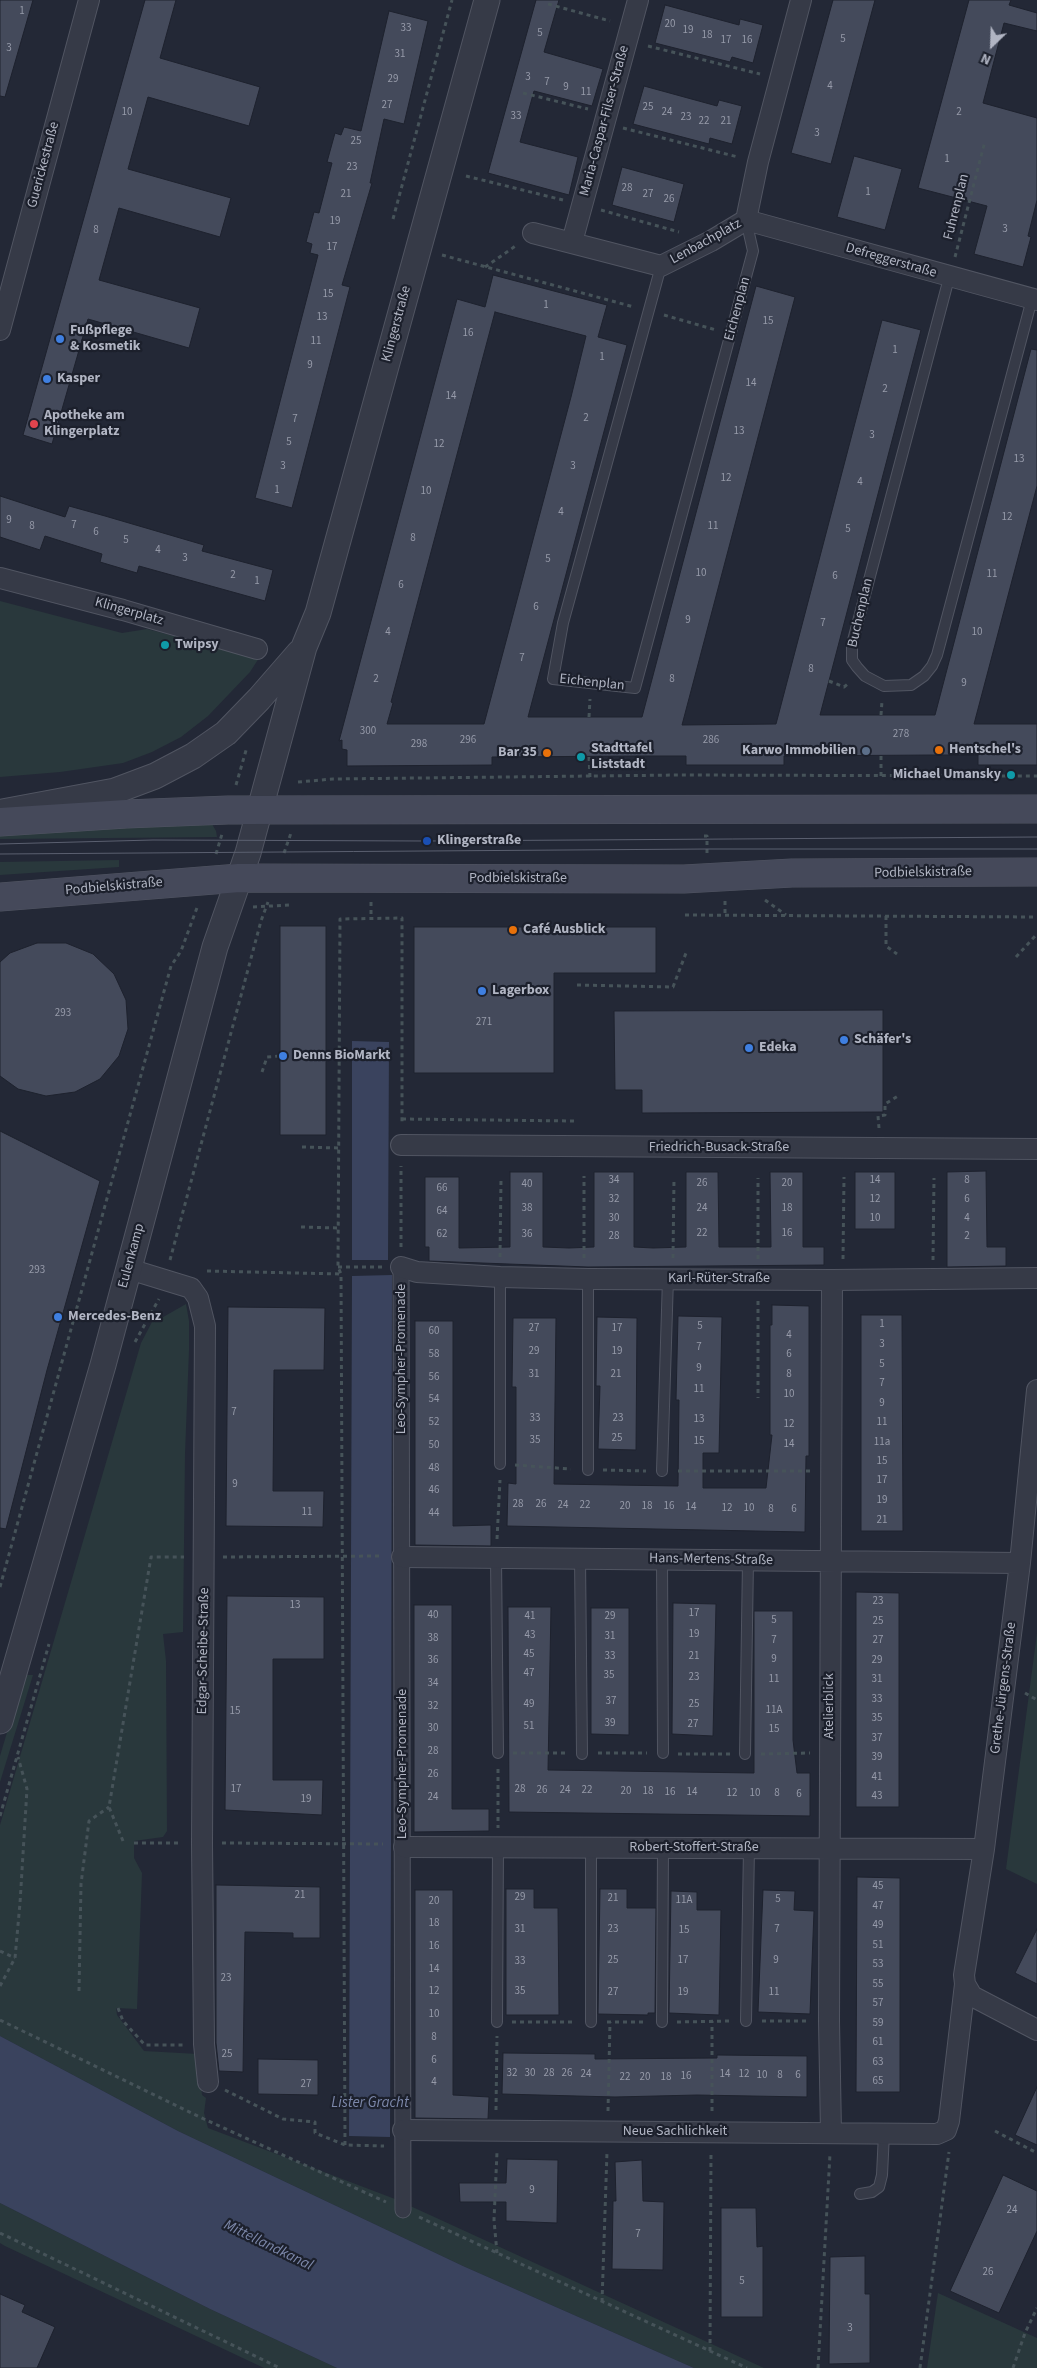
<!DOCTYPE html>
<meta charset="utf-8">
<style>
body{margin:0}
#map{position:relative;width:1037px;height:2368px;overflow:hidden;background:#232836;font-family:"Source Sans 3",sans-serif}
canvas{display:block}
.north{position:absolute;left:967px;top:20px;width:50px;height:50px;-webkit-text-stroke:4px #1c202c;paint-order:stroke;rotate:204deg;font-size:14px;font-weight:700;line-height:20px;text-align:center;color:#b1b5c3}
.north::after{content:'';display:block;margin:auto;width:18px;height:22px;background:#b1b5c3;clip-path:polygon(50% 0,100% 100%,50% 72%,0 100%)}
</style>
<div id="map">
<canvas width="1037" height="2368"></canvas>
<div class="north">N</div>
</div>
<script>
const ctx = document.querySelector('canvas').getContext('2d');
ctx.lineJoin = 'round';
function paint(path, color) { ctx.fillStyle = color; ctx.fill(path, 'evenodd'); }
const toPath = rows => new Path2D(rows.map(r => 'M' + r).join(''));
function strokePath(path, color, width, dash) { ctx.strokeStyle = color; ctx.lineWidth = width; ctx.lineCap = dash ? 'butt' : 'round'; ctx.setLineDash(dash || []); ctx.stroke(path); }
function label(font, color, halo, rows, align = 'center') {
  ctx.font = font + ' "Source Sans 3",sans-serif'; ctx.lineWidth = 4.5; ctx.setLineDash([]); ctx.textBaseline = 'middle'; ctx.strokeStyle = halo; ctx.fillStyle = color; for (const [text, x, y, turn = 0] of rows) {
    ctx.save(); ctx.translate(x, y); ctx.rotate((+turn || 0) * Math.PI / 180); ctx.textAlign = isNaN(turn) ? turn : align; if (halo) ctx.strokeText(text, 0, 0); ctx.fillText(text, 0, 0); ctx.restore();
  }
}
paint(toPath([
 [0,601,122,633,147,629,259,658,250,672,208,716,181,737,152,752,123,763,60,772,0,777],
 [206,822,212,824,216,831,217,837,0,839,0,831],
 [119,860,119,867,0,875,0,862],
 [186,1304,189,1321,189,1350,185,1454,183,1632,163,1634,166,1661,167,1831,163,1837,134,1841,134,1858,142,1873,137,2009,116,2008,117,2015,144,2051,198,2054,202,2095,206,2098,204,2113,208,2128,395,2199,764,2368,694,2368,463,2266,178,2131,0,2036,0,1825,141,1343,153,1320,158,1320],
 [1037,1633,1037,1884,1006,1869],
 [24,1675,33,1675,0,1782,0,1756],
 [0,2203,210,2309,337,2368,264,2368,5,2246,0,2243],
 [938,2293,1037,2338,1037,2368,927,2368]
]), '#29383c');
paint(toPath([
 [352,1041,389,1042,388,1260,352,1260],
 [392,1275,391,1844,390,2137,349,2136,352,1276],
 [0,2036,178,2131,463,2266,694,2368,337,2368,210,2309,0,2203]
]), '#3a435e');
const building = toPath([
 [0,0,33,0,5,97,0,96,0,0],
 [145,0,176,0,160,58,260,87,249,126,148,97,128,169,231,198,220,237,119,208,99,280,200,308,189,348,88,319,52,444,23,435,145,0],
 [536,0,559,0,544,52,603,69,592,106,534,91,520,142,578,157,569,195,488,173,536,0],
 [833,0,875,0,831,164,791,153,833,0],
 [969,0,1011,0,1009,5,1037,13,1037,31,1004,23,983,103,1037,118,1037,200,1028,236,1031,237,1023,267,974,254,987,206,918,188,969,0],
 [665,5,739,25,740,19,763,25,753,63,732,57,730,62,655,43,665,5],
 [389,11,428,21,404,124,384,119,370,183,372,183,342,285,350,287,292,508,255,498,318,255,310,253,312,244,306,242,314,212,319,213,332,163,327,162,335,133,341,135,344,127,361,131,389,11],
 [644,86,717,106,719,100,742,106,732,144,710,138,709,144,633,124,644,86],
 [854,156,902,169,885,230,837,217,854,156],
 [622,167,684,184,674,222,612,205,622,167],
 [493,275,607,305,598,337,627,345,528,717,642,717,756,286,795,297,682,725,776,724,882,320,921,330,820,715,935,715,1031,349,1037,350,1037,486,974,724,1037,724,1037,765,978,765,978,755,930,755,784,756,784,765,686,765,686,756,638,756,492,757,492,765,347,766,347,750,342,749,342,740,339,741,457,299,485,307,493,275],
 [495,312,586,336,571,397,484,724,387,724,393,703,391,702,495,312],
 [0,496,65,517,69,506,105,516,204,545,202,551,273,570,265,601,139,566,137,573,100,562,102,554,45,536,40,550,0,537,0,496],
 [280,926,326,926,326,1135,280,1135,280,926],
 [414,927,656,927,656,973,554,973,554,1073,414,1073,414,927],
 [37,943,66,943,93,954,114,974,126,1000,128,1029,119,1056,100,1079,75,1092,46,1096,18,1089,0,1076,0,962,10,953,37,943],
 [883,1010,883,1112,642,1113,642,1090,615,1090,614,1011,883,1010],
 [0,1131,100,1181,47,1370,6,1529,0,1528,0,1131],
 [986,1171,987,1247,1006,1247,1006,1266,947,1267,947,1172,986,1171],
 [510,1172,543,1172,543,1247,569,1248,594,1247,594,1172,634,1172,634,1247,653,1248,686,1247,686,1172,718,1172,719,1247,771,1247,770,1172,803,1172,803,1247,824,1247,824,1265,588,1267,429,1261,429,1247,425,1247,425,1177,459,1177,459,1248,510,1247,510,1172],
 [855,1172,895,1172,895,1229,855,1229,855,1172],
 [772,1305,809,1306,809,1456,806,1456,805,1532,507,1526,508,1483,516,1484,516,1387,512,1387,513,1318,556,1318,554,1484,678,1486,679,1400,676,1400,678,1316,722,1317,719,1453,703,1453,703,1488,766,1488,772,1435,770,1435,770,1325,772,1325,772,1305],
 [228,1307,325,1308,324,1370,274,1370,273,1491,324,1491,323,1527,226,1526,228,1307],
 [861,1315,902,1315,903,1531,861,1531,861,1315],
 [597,1317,637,1318,636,1450,598,1449,600,1386,596,1386,597,1317],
 [415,1321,453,1321,453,1526,491,1525,491,1546,415,1545,415,1321],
 [856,1592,899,1593,899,1807,856,1807,856,1592],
 [227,1596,324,1597,324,1659,273,1659,273,1780,323,1780,322,1815,225,1810,227,1596],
 [673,1603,716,1604,713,1736,672,1734,673,1603],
 [414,1605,452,1605,452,1809,489,1809,489,1831,414,1832,414,1605],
 [508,1607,551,1607,548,1770,754,1773,754,1611,793,1611,793,1740,797,1773,810,1773,810,1816,509,1812,508,1607],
 [591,1608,629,1608,629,1735,591,1734,591,1608],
 [857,1877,900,1878,900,2092,856,2092,857,1877],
 [216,1885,320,1887,320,1938,293,1938,293,1933,245,1932,243,2072,219,2071,216,2043,216,1885],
 [506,1889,534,1889,534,1908,558,1908,559,2015,506,2015,506,1889],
 [600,1889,627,1889,627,1908,656,1908,655,2013,648,2013,648,2015,598,2014,600,1889],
 [415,1890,453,1890,453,2095,489,2097,488,2119,415,2118,415,1890],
 [763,1890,795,1891,794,1910,814,1911,810,2014,758,2012,763,1890],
 [671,1891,697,1892,697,1910,721,1910,719,2015,669,2013,671,1891],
 [1037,1929,1037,1984,1015,1973,1037,1929],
 [503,2053,595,2054,595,2059,717,2058,717,2055,807,2056,807,2097,697,2095,615,2097,502,2094,503,2053],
 [258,2059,318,2060,318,2095,258,2094,258,2059],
 [1037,2087,1037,2145,1015,2135,1037,2087],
 [507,2159,558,2160,557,2223,506,2221,506,2202,460,2202,459,2183,506,2183,507,2159],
 [642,2160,643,2201,664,2202,663,2270,612,2269,613,2201,616,2201,615,2162,642,2160],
 [1003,2175,1037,2191,1037,2231,999,2313,950,2291,1003,2175],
 [721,2208,756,2208,757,2247,763,2246,763,2317,721,2317,721,2208],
 [865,2256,865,2294,870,2294,870,2363,829,2364,830,2257,865,2256],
 [0,2294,25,2305,22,2312,55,2327,37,2368,0,2368,0,2294]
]);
paint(building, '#444a5b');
strokePath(building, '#1e222e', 1);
const service = toPath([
 [661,266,563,623,553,679,635,688,753,251,746,220],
 [949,278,852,644,852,660,857,667,865,676,884,686,911,685,924,676,932,666,937,655,1032,299],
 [500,1277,500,1464],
 [588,1470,588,1279],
 [662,1471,668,1278],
 [496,1557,498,1753],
 [580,1558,582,1754],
 [662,1559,663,1753],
 [745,1754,748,1561],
 [591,1847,591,2022],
 [746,2021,749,1848],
 [497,2022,498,1847],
 [662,2022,663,1848],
 [860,2194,872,2192,879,2187,882,2175,884,2133]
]);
const pedestrian = toPath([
 [401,1267,403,2210]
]);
const minor = toPath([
 [746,220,1037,300],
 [533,233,661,266,711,241,746,220,758,162,801,0],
 [572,242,638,0],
 [0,330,89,0],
 [0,578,123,610,257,649],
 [401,1145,1037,1149],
 [401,1267,417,1272,500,1277,588,1279,832,1280,1037,1278],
 [129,1269,191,1288,198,1298,205,1326,202,1843,204,2044,208,2082],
 [1037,1390,1020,1563,984,1849,964,1975,965,1984,972,1996,1037,2030],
 [402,1557,1020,1563],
 [404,1847,984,1849],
 [403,2130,937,2134,946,2130,949,2121,965,1984],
 [831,2133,829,2021,832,1280]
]);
const tertiary = toPath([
 [2,812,115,791,155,776,193,756,226,733,259,699,299,653],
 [0,1721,103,1365,215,947,248,853,304,647,318,613,487,0]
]);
const secondary = toPath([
 [0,822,126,814,228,810,1037,809],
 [0,897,239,878,684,879,792,873,1037,872]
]);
strokePath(service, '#515562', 12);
strokePath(pedestrian, '#515562', 17);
strokePath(minor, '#515562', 22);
strokePath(tertiary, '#515562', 27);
strokePath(secondary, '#515562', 29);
strokePath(toPath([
 [548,4,610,21],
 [648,46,760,74],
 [523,93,588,109],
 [623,128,738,157],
 [466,176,563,200],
 [601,210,679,232],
 [393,219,452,0],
 [442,255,634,307],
 [955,257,985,141],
 [485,267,517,245],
 [664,315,716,330],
 [829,681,844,687,850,682],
 [881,715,882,701],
 [589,717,590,699],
 [589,757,590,777],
 [881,776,881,756],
 [298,782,333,779,679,775,1037,776],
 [236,785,247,747],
 [704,836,707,836,707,854],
 [284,853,291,833],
 [216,854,222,834],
 [765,900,786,915],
 [725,901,725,915],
 [371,902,371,919],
 [253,907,289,905],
 [685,915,1037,917],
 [886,916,886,946,897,954],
 [1016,957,1037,934],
 [577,985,673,987,686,953],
 [262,1072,267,1057,280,1056],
 [402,1119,574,1121],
 [879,1128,878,1116,885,1115,885,1104,898,1096],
 [302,1147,339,1148],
 [301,1227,338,1228],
 [401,1247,401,1166],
 [500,1257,501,1179],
 [584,1258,584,1176],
 [673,1258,674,1179],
 [758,1259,758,1178],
 [843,1259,844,1177],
 [170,1260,261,921,268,902],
 [933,1260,934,1178],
 [338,1267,382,1267],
 [207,1271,341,1274],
 [758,1301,758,1398],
 [135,1342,159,1299],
 [515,1465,571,1469],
 [603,1470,646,1471],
 [678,1471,811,1471],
 [497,1539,500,1480],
 [223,1557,382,1556],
 [0,1587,171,966,181,951,198,905],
 [1025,1693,1037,1700],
 [513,1753,567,1753],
 [598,1753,647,1753],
 [678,1754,730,1754],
 [761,1754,810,1753],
 [498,1769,498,1828],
 [0,1816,49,1644],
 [123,1841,109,1807,151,1557,184,1557],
 [134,1843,181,1843],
 [222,1843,383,1844],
 [0,1951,15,1958],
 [0,1986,15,1958,20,1903,27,1789,18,1757],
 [79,1991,81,1884,89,1821,109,1807],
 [118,2008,123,2021,145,2045,183,2045],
 [0,2020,204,2119,386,2202],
 [762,2021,808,2021],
 [512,2022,576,2022],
 [607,2022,646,2022],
 [677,2022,731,2021],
 [225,2090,283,2119,315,2122,315,2133,345,2145,384,2146],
 [496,2110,497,2036],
 [608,2111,610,2022],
 [712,2111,712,2021],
 [995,2131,1037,2153],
 [345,2145,341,1274,338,1267,340,919,402,918,402,1125],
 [419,2217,747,2368],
 [0,2233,280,2368],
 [497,2253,494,2220,497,2152],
 [602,2302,607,2152],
 [710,2351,711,2152],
 [818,2368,830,2154],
 [920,2368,949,2152],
 [1013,2368,1025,2333,1037,2308]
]), '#465359', 3, [4, 4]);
strokePath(service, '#363a47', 10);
strokePath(pedestrian, '#363a47', 15);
strokePath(minor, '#363a47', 20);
strokePath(tertiary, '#363a47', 25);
strokePath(secondary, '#45495a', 28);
strokePath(toPath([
 [0,844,153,840,427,841,1037,837],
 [0,854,707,849,1037,849]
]), '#5b6070', 1);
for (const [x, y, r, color] of [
 [60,339,5,"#3f7fe0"],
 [47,379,5,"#3f7fe0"],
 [34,424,5,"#e0444e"],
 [165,645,5,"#0f9aa8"],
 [939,750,5,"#e8710a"],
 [866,751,5,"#5c6f8a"],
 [547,753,5,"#e8710a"],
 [581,757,5,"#0f9aa8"],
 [1011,775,5,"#0f9aa8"],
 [427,841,5,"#1a4fb4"],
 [513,930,5,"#e8710a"],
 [482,991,5,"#3f7fe0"],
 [844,1040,5,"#3f7fe0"],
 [749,1048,5,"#3f7fe0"],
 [283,1056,5,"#3f7fe0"],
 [58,1317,5,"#3f7fe0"]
]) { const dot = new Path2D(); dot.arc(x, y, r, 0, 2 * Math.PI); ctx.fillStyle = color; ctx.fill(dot); strokePath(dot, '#1c202c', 2); }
label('11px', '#969aa9', null, [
 ["1",22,12],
 ["20",670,25],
 ["33",406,29],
 ["19",688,31],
 ["5",540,34],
 ["18",707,36],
 ["5",843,40],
 ["17",726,41],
 ["16",747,41],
 ["3",9,49],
 ["31",400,55],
 ["3",528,78],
 ["29",393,80],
 ["7",547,83],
 ["4",830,87],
 ["9",566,88],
 ["11",586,93],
 ["27",387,106],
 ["25",648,108],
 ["10",127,113],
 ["24",667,113],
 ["2",959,113],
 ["33",516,117],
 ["23",686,118],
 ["22",704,122],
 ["21",726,122],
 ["3",817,134],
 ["25",356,142],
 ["1",947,160],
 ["23",352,168],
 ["28",627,189],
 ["1",868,193],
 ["21",346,195],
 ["27",648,195],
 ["26",669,200],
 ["19",335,222],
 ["3",1005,230],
 ["8",96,231],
 ["17",332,248],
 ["15",328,295],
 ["1",546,306],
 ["13",322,318],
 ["15",768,322],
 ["16",468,334],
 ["11",316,342],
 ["1",895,351],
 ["1",602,358],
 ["9",310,366],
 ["14",751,384],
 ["2",885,390],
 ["14",451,397],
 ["2",586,419],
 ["7",295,420],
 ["13",739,432],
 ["3",872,436],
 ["5",289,443],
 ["12",439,445],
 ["13",1019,460],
 ["3",283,467],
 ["3",573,467],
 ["12",726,479],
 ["4",860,483],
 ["1",277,491],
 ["10",426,492],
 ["4",561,513],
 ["12",1007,518],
 ["9",9,521],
 ["7",74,526],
 ["8",32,527],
 ["11",713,527],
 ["5",848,530],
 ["6",96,533],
 ["8",413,539],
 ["5",126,541],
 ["4",158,551],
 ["3",185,559],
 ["5",548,560],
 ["10",701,574],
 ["11",992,575],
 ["2",233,576],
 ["6",835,577],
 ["1",257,582],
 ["6",401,586],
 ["6",536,608],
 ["9",688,621],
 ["7",823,624],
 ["4",388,633],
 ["10",977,633],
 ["7",522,659],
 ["8",811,670],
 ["2",376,680],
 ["8",672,680],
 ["9",964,684],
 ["300",368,732],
 ["278",901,735],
 ["296",468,741],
 ["286",711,741],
 ["298",419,745],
 ["293",63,1014],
 ["271",484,1023],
 ["34",614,1181],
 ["14",875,1181],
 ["8",967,1181],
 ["26",702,1184],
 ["20",787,1184],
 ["40",527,1185],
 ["66",442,1189],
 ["32",614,1200],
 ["12",875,1200],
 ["6",967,1200],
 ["38",527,1209],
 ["24",702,1209],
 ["18",787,1209],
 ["64",442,1212],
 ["30",614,1219],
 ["10",875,1219],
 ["4",967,1219],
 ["22",702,1234],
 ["16",787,1234],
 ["62",442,1235],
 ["36",527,1235],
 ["28",614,1237],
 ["2",967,1237],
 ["293",37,1271],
 ["1",882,1325],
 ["5",700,1327],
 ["27",534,1329],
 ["17",617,1329],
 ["60",434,1332],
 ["4",789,1336],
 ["3",882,1345],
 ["7",699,1348],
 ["29",534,1352],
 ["19",617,1352],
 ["58",434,1355],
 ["6",789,1355],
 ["5",882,1365],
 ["9",699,1369],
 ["31",534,1375],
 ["21",616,1375],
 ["8",789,1375],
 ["56",434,1378],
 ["7",882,1384],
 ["11",699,1390],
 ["10",789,1395],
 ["54",434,1400],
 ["9",882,1404],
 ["7",234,1413],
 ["33",535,1419],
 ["23",618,1419],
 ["13",699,1420],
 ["52",434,1423],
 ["11",882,1423],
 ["12",789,1425],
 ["25",617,1439],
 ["35",535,1441],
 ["15",699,1442],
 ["11a",882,1443],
 ["14",789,1445],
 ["50",434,1446],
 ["15",882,1462],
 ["48",434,1469],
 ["17",882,1481],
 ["9",235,1485],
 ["46",434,1491],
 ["19",882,1501],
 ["28",518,1505],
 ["26",541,1505],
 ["24",563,1506],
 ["22",585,1506],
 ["20",625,1507],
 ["18",647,1507],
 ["16",669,1507],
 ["14",691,1508],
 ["12",727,1509],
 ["10",749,1509],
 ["8",771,1510],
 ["6",794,1510],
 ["11",307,1513],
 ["44",434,1514],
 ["21",882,1521],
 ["23",878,1602],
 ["13",295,1606],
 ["17",694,1614],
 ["40",433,1616],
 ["41",530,1617],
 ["29",610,1617],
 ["5",774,1621],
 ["25",878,1622],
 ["19",694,1635],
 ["43",530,1636],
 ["31",610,1637],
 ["38",433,1639],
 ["7",774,1641],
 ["27",878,1641],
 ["45",529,1655],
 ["33",610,1657],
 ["21",694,1657],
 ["9",774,1660],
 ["36",433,1661],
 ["29",877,1661],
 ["47",529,1674],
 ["35",609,1676],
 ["23",694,1678],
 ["11",774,1680],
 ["31",877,1680],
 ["34",433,1684],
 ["33",877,1700],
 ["37",611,1702],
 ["49",529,1705],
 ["25",694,1705],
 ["32",433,1707],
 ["11A",774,1711],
 ["15",235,1712],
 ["35",877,1719],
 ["39",610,1724],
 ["27",693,1725],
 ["51",529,1727],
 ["30",433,1729],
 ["15",774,1730],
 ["37",877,1739],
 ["28",433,1752],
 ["39",877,1758],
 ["26",433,1775],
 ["41",877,1778],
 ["17",236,1790],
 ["28",520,1790],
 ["26",542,1791],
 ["24",565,1791],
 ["22",587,1791],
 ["20",626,1792],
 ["18",648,1792],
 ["16",670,1793],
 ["14",692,1793],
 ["12",732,1794],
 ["10",755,1794],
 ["8",777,1794],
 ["6",799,1795],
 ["43",877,1797],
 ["24",433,1798],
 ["19",306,1800],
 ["45",878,1887],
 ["21",300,1896],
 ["29",520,1898],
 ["21",613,1899],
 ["5",778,1900],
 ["11A",684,1901],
 ["20",434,1902],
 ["47",878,1907],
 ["18",434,1924],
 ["49",878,1926],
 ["31",520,1930],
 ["23",613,1930],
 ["7",777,1930],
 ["15",684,1931],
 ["51",878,1946],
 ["16",434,1947],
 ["25",613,1961],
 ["17",683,1961],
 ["9",776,1961],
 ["33",520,1962],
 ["53",878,1965],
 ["14",434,1970],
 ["23",226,1979],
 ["55",878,1985],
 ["12",434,1992],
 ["35",520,1992],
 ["27",613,1993],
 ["19",683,1993],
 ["11",774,1993],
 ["57",878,2004],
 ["10",434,2015],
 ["59",878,2024],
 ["8",434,2038],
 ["61",878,2043],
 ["25",227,2055],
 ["6",434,2061],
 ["63",878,2063],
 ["32",512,2074],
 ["30",530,2074],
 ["28",549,2074],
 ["26",567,2074],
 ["24",586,2075],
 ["14",725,2075],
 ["12",744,2075],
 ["10",762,2076],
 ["8",780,2076],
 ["6",798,2076],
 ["16",686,2077],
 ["22",625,2078],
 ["20",645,2078],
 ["18",666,2078],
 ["65",878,2082],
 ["4",434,2083],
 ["27",306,2085],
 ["9",532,2191],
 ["24",1012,2211],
 ["7",638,2235],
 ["26",988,2273],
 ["5",742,2282],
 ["3",850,2329]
]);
label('14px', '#b1b5c3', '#1c202c', [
 ["Maria-Caspar-Filser-Straße",605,121,-75],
 ["Guerickestraße",44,165,-75],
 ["Fuhrenplan",957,207,-76],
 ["Lenbachplatz",706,242,-29],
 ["Defreggerstraße",891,261,16],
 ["Eichenplan",738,309,-75],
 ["Klingerstraße",397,324,-75],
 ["Klingerplatz",129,612,16],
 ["Buchenplan",861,613,-77],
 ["Eichenplan",592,683,6],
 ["Podbielskistraße",923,873,-1],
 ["Podbielskistraße",518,879],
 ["Podbielskistraße",114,887,-5],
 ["Friedrich-Busack-Straße",719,1148],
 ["Eulenkamp",132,1256,-75],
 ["Karl-Rüter-Straße",719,1279],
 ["Leo-Sympher-Promenade",402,1359,-90],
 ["Hans-Mertens-Straße",711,1560,1],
 ["Edgar-Scheibe-Straße",204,1651,-89],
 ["Grethe-Jürgens-Straße",1004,1688,-83],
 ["Atelierblick",830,1706,-90],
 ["Leo-Sympher-Promenade",403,1764,-90],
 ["Robert-Stoffert-Straße",694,1848],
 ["Neue Sachlichkeit",675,2132]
]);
label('bold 14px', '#b1b5c3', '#1c202c', [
 ["Fußpflege",70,331],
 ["& Kosmetik",70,347],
 ["Kasper",57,379],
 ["Apotheke am",44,416],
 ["Klingerplatz",44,432],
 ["Twipsy",175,645],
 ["Stadttafel",591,749],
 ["Liststadt",591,765],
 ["Hentschel's",949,750],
 ["Karwo Immobilien",856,751,"right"],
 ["Bar 35",537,753,"right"],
 ["Michael Umansky",1001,775,"right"],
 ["Klingerstraße",437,841],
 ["Café Ausblick",523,930],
 ["Lagerbox",492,991],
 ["Schäfer's",854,1040],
 ["Edeka",759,1048],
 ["Denns BioMarkt",293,1056],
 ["Mercedes-Benz",68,1317]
], 'left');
label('italic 15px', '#7c87a9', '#1c202c', [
 ["Lister Gracht",370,2104],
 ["Mittellandkanal",268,2246,26]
]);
</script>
